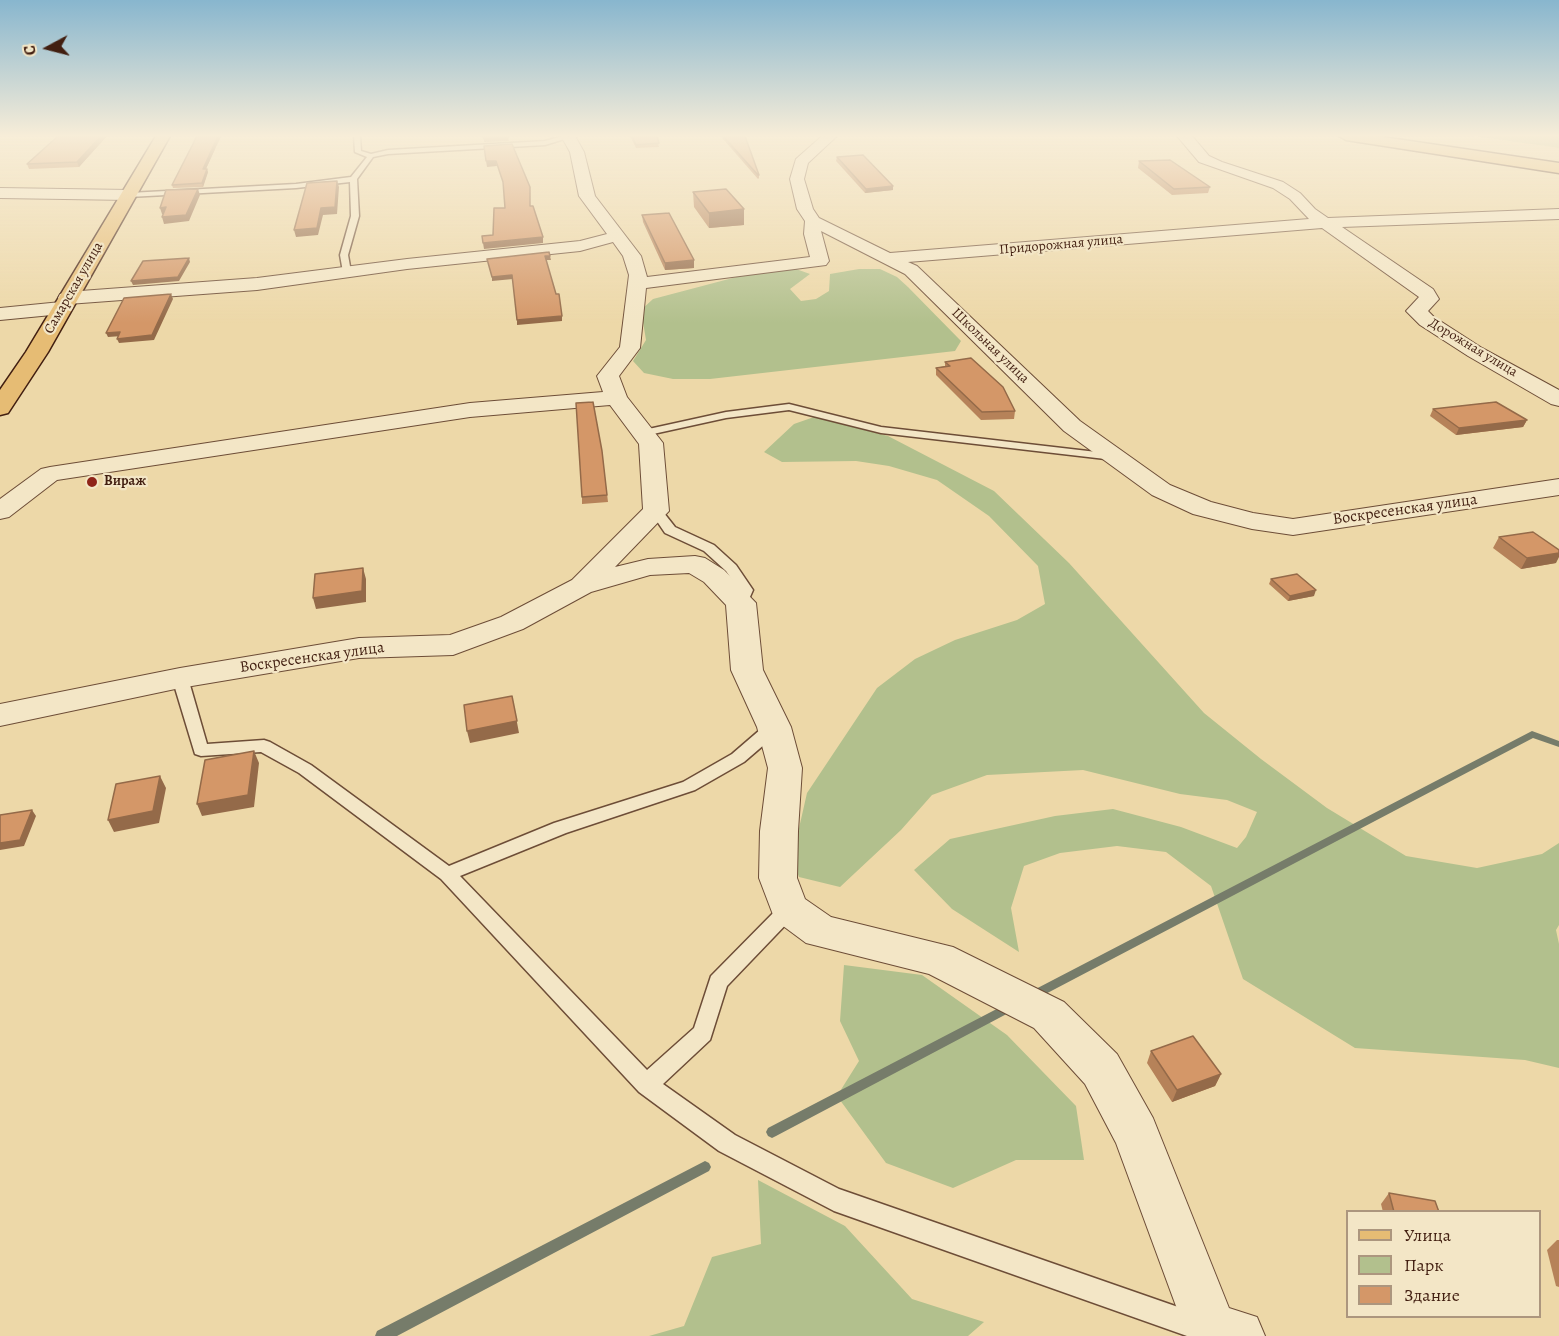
<!DOCTYPE html>
<meta charset="utf-8">
<style>
body{margin:0}
#map{position:relative;width:1559px;height:1336px;overflow:hidden;background:#edd8a8;font-family:Alegreya,serif}
canvas{display:block}
.legend{position:absolute;left:1346px;top:1210px;width:195px;height:108px;box-sizing:border-box;background:#f3e6c6;border:2px solid #ac967e;margin:0;padding:8px 10px;list-style:none;font-size:18px;color:#421f11}
.legend li{display:flex;align-items:center;gap:12px;height:30px}
.legend b{width:30px;border:2px solid #ac967e}
.north{position:absolute;left:18px;top:18px;width:60px;height:60px;-webkit-text-stroke:4px #f3e6c6;paint-order:stroke;rotate:263deg;font-size:16px;font-weight:700;line-height:24px;text-align:center;color:#421f11}
.north::after{content:'';display:block;margin:auto;width:21px;height:27px;background:#421f11;clip-path:polygon(50% 0,100% 100%,50% 72%,0 100%)}
</style>
<div id="map">
<canvas width="1559" height="1336"></canvas>
<ul class="legend">
<li><b style="height:8px;background:#e6bc74"></b>Улица</li>
<li><b style="height:16px;background:#b2c08d"></b>Парк</li>
<li><b style="height:16px;background:#d49768"></b>Здание</li>
</ul>
<div class="north">С</div>
</div>
<script>
const ctx = document.querySelector('canvas').getContext('2d');
ctx.lineJoin = 'round';
function paint(path, color) { ctx.fillStyle = color; ctx.fill(path, 'evenodd'); }
const toPath = rows => new Path2D(rows.map(r => 'M' + r).join(''));
function strokePath(path, color, width, dash) { ctx.strokeStyle = color; ctx.lineWidth = width; ctx.lineCap = dash ? 'butt' : 'round'; ctx.setLineDash(dash || []); ctx.stroke(path); }
function label(font, color, halo, rows, align = 'center') {
  ctx.font = font + ' Alegreya,serif'; ctx.lineWidth = 4.5; ctx.setLineDash([]); ctx.textBaseline = 'middle'; ctx.strokeStyle = halo; ctx.fillStyle = color; for (const [text, x, y, turn = 0] of rows) {
    ctx.save(); ctx.translate(x, y); ctx.rotate((+turn || 0) * Math.PI / 180); ctx.textAlign = isNaN(turn) ? turn : align; if (halo) ctx.strokeText(text, 0, 0); ctx.fillText(text, 0, 0); ctx.restore();
  }
}
paint(toPath([
 [1474,136,1559,136,1559,148],
 [796,269,810,274,790,289,801,301,816,299,829,291,830,274,859,269,880,269,897,277,908,287,961,341,955,351,710,379,673,379,644,373,633,361,646,340,641,310,653,299,744,275],
 [814,417,888,436,994,491,1069,563,1204,713,1261,759,1327,808,1406,856,1477,868,1542,854,1559,843,1559,925,1556,930,1559,944,1559,1068,1525,1060,1355,1048,1243,979,1211,886,1166,852,1117,846,1060,853,1024,866,1011,908,1019,952,952,909,914,870,950,839,1055,816,1113,809,1181,827,1237,848,1246,837,1257,812,1227,800,1180,794,1083,770,987,775,932,795,901,830,840,887,799,877,792,859,807,793,877,688,915,659,955,640,1017,620,1045,604,1038,566,989,516,937,480,889,466,856,461,782,462,764,452,794,424],
 [844,965,922,975,1007,1035,1076,1106,1084,1160,1016,1160,953,1188,886,1163,837,1096,859,1061,840,1021],
 [758,1180,845,1226,912,1299,984,1322,968,1336,649,1336,684,1326,712,1257,761,1244]
]), '#b2c08d');
paint(toPath([
 [1532,731,1559,741,1559,747,1533,738,1036,999,1032,1001,1028,999,1026,996,1028,993,1532,731],
 [1012,1001,1016,1003,1018,1006,1016,1009,776,1136,772,1138,768,1136,766,1132,768,1128,1012,1001],
 [705,1161,709,1163,711,1167,709,1171,397,1336,375,1336,377,1331,705,1161]
]), '#767c6a');
const lane = toPath([
 [354,136,360,136,361,151,371,154,388,150,545,141,563,136,571,137,545,145,388,154,373,157,357,179,359,216,348,255,351,272,347,275,343,272,340,255,351,216,350,182,296,188,129,197,125,195,129,193,296,184,351,177,367,157,355,152,354,136],
 [789,404,881,427,1114,454,1120,457,1114,460,881,433,789,410,726,418,644,436,638,433,644,430,726,412,789,404],
 [656,507,660,508,675,527,714,545,736,565,753,590,746,606,736,606,734,603,739,590,726,571,704,551,665,533,650,511,656,507],
 [180,673,188,678,207,744,264,740,270,742,311,765,449,866,554,823,683,782,732,754,768,723,780,723,782,727,780,731,744,762,695,790,566,833,460,876,647,1070,694,1028,711,976,782,904,789,901,796,904,798,909,796,914,727,986,710,1040,663,1084,735,1135,839,1189,1201,1315,1210,1319,1214,1328,1211,1336,1187,1336,834,1211,719,1151,639,1092,441,879,299,773,261,752,201,756,195,754,172,678,180,673]
]);
const street = toPath([
 [561,136,575,136,584,152,595,196,641,256,647,277,810,257,804,234,805,221,797,209,790,179,796,159,822,136,837,136,808,163,804,179,813,209,819,218,890,253,1309,219,1290,199,1273,188,1199,162,1177,136,1192,136,1209,156,1222,162,1283,182,1300,193,1315,209,1328,218,1559,209,1559,219,1342,227,1433,289,1439,299,1428,311,1434,317,1482,348,1559,390,1559,406,1551,404,1468,356,1420,325,1406,311,1419,297,1322,228,908,262,917,266,1080,421,1170,485,1211,502,1253,513,1293,519,1559,479,1559,495,1293,535,1252,529,1193,514,1152,495,1064,431,905,274,821,231,829,261,826,265,646,288,640,348,619,376,627,397,663,443,669,511,615,567,648,559,695,556,705,558,724,570,756,603,763,670,791,727,802,768,798,831,797,878,805,899,831,917,953,947,1064,1002,1117,1054,1153,1118,1229,1308,1257,1317,1265,1336,1187,1336,1116,1143,1085,1084,1034,1028,929,974,806,943,775,920,759,878,760,831,768,768,757,727,731,670,726,605,704,582,689,573,650,575,591,592,523,629,453,655,359,658,180,688,0,726,0,704,180,668,359,638,450,635,501,617,572,580,643,509,639,444,610,405,470,417,57,480,9,517,0,519,0,499,41,469,50,467,470,403,603,392,597,376,620,347,629,275,623,256,613,242,580,251,407,269,257,290,68,304,72,308,69,312,62,314,0,320,0,308,61,302,58,298,60,294,67,292,257,278,407,259,580,241,607,234,579,196,570,152,561,136],
 [0,188,129,190,137,195,129,200,0,198,0,188]
]);
const primary = toPath([
 [156,136,170,136,48,352,8,413,0,415,0,390,26,352,156,136],
 [1339,136,1376,136,1559,163,1559,173,1346,140,1339,136]
]);
strokePath(lane, '#6d4d37', 3);
strokePath(street, '#6d4d37', 2);
strokePath(primary, '#421f11', 3);
paint(lane, '#f3e6c6');
paint(street, '#f3e6c6');
paint(primary, '#e6bc74');
paint(toPath([
 [58,136,107,136,79,167,29,169,27,164],
 [221,136,206,169,208,172,203,187,173,188,172,185],
 [630,136,657,136,659,147,636,148],
 [722,136,745,136,759,175,759,178,758,179,723,139],
 [837,157,893,186,893,190,865,193,836,161],
 [1139,161,1210,187,1208,193,1172,195,1138,168],
 [693,192,744,209,744,225,709,228,694,207],
 [642,215,694,260,694,268,665,270,643,222],
 [945,362,1015,411,1014,419,981,420,936,375,936,368,945,366],
 [1433,409,1527,420,1523,427,1456,435,1430,416],
 [602,451,608,502,582,504,582,497],
 [1499,537,1556,563,1521,569,1493,548],
 [1271,579,1314,596,1288,601,1269,584],
 [1151,1051,1221,1074,1215,1086,1172,1102,1147,1063],
 [1389,1193,1439,1212,1383,1212,1381,1204],
 [1557,1240,1559,1240,1559,1287,1556,1286,1547,1250]
]), '#b68259');
paint(toPath([
 [101,136,107,136,79,167,77,162],
 [218,136,221,136,204,173,203,169],
 [508,137,509,141,484,142,484,139],
 [486,161,496,161,497,166,487,167],
 [207,169,208,172,203,187,202,183],
 [337,181,339,187,337,214,323,215,318,235,296,237,294,230],
 [893,186,893,190,865,193,866,189],
 [198,189,200,195,189,221,164,224,162,217],
 [166,207,169,214,162,214,160,208],
 [744,209,744,225,709,228,709,213],
 [543,237,543,243,484,249,483,243],
 [545,256,550,256,551,260,546,260],
 [189,258,190,262,179,281,133,285,131,281],
 [694,260,694,268,665,270,665,263],
 [512,275,513,279,492,281,492,277],
 [171,294,173,299,154,340,119,343,117,339],
 [562,316,562,321,517,325,517,320],
 [120,332,122,336,108,337,106,333],
 [1527,420,1523,427,1456,435,1459,428],
 [1559,553,1559,557,1556,563,1521,569,1527,558],
 [363,568,366,579,366,602,316,609,313,598],
 [1316,590,1314,596,1288,601,1290,596],
 [512,696,519,733,470,743,467,731],
 [254,751,259,763,254,807,202,816,197,804],
 [160,776,166,788,159,823,114,832,108,820],
 [32,810,36,816,24,846,0,850,0,843],
 [1221,1074,1215,1086,1172,1102,1177,1090]
]), '#946a49');
const building = toPath([
 [58,136,101,136,77,162,27,164,58,136],
 [197,136,218,136,203,169,207,169,202,183,172,185,197,136],
 [483,136,508,136,508,137,484,139,483,136],
 [632,136,657,136,659,143,636,145,632,136],
 [723,136,745,136,759,175,758,175,723,136],
 [512,144,530,187,530,206,533,206,543,237,483,243,482,236,493,235,494,208,505,208,503,182,496,161,486,161,484,146,512,144],
 [863,155,893,186,866,189,837,157,863,155],
 [1170,160,1210,187,1174,189,1139,161,1170,160],
 [337,181,335,207,321,208,317,228,294,230,307,183,337,181],
 [198,189,186,215,162,217,166,207,160,208,166,190,198,189],
 [726,189,744,209,709,213,693,192,726,189],
 [669,213,694,260,665,263,642,215,669,213],
 [549,252,550,256,545,256,556,294,559,294,562,316,517,320,512,275,492,277,487,259,549,252],
 [189,258,178,277,131,281,143,261,189,258],
 [171,294,152,335,117,339,120,332,106,333,124,298,171,294],
 [971,358,1003,387,1015,411,982,412,936,368,950,366,945,362,971,358],
 [593,402,602,451,607,495,582,497,576,403,593,402],
 [1496,402,1527,420,1459,428,1433,409,1496,402],
 [1533,532,1559,550,1559,553,1527,558,1499,537,1533,532],
 [363,568,362,591,313,598,315,574,363,568],
 [1297,574,1316,590,1290,596,1271,579,1297,574],
 [512,696,517,721,467,731,464,705,512,696],
 [254,751,248,795,197,804,205,760,254,751],
 [160,776,153,811,108,820,116,784,160,776],
 [32,810,20,840,0,843,0,815,32,810],
 [1193,1036,1221,1074,1177,1090,1151,1051,1193,1036],
 [1389,1193,1435,1201,1439,1212,1394,1212,1389,1193]
]);
paint(building, '#d49768');
strokePath(building, '#946a49', 1.5);
const sky = ctx.createLinearGradient(0, 0, 0, 323);
sky.addColorStop(0, '#88b6ce');
sky.addColorStop(0.42, '#f7edd8');
sky.addColorStop(1, '#f7edd800');
ctx.fillStyle = sky;
ctx.fillRect(0, 0, 1559, 323);
for (const [x, y, r, color] of [
 [92,482,6,"#8f2418"]
]) { const dot = new Path2D(); dot.arc(x, y, r, 0, 2 * Math.PI); ctx.fillStyle = color; ctx.fill(dot); strokePath(dot, '#f3e6c6', 2); }
label('14px', '#421f11', '#f3e6c6', [
 ["Придорожная улица",1061,245,-5],
 ["Самарская улица",74,288,-60],
 ["Школьная улица",990,346,44],
 ["Дорожная улица",1473,348,31]
]);
label('bold 14px', '#421f11', '#f3e6c6', [
 ["Вираж",104,482]
], 'left');
label('16px', '#421f11', '#f3e6c6', [
 ["Воскресенская улица",1405,510,-8],
 ["Воскресенская улица",312,658,-8]
]);
</script>
